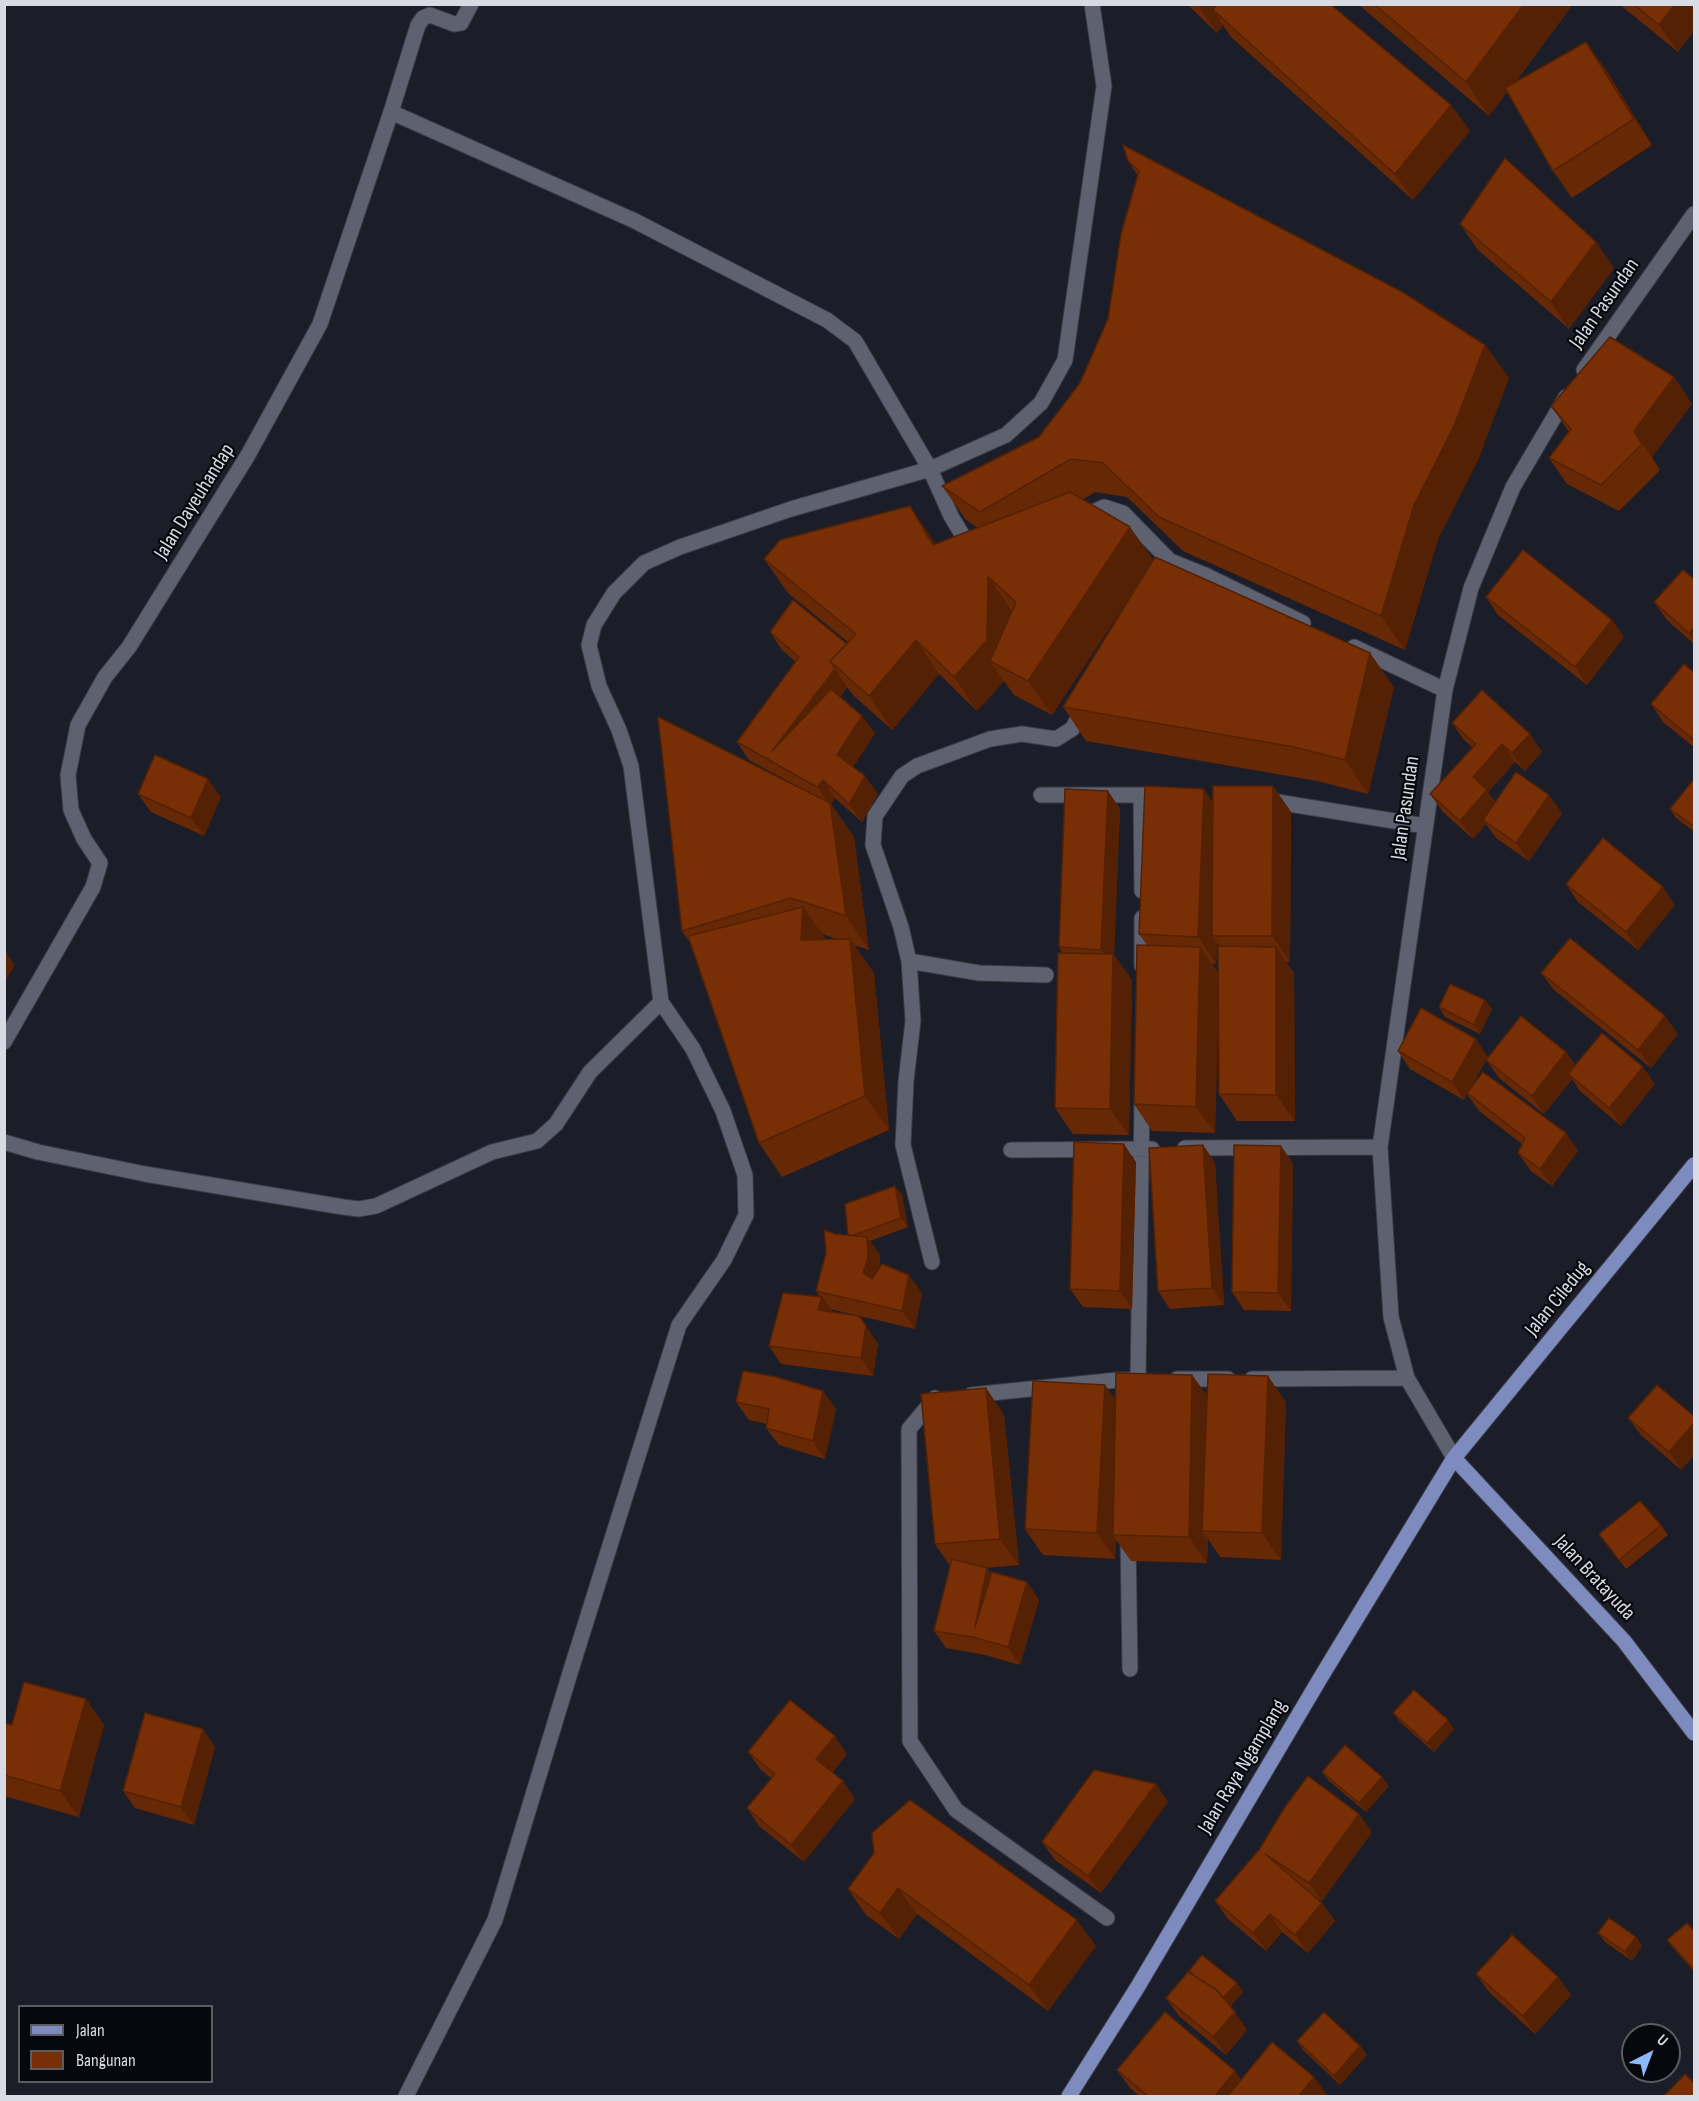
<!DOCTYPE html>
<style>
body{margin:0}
#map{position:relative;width:1699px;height:2101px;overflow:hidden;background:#1b1d29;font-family:"Sofia Sans Condensed",sans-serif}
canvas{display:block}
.frame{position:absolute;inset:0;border:6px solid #d9dbe4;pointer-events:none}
.legend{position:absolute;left:18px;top:2005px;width:195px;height:78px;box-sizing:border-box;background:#07080d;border:2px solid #5b5c63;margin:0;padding:8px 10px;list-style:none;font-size:18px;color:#d9dbe4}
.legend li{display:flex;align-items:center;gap:12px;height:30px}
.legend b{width:30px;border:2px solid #5b5c63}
.north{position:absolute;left:1621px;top:2023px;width:60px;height:60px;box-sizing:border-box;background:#07080d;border:2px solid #5b5c63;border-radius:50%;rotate:42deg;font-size:16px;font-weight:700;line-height:24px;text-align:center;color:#d9dbe4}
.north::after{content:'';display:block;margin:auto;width:21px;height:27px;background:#8cb9fc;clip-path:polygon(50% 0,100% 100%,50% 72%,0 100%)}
</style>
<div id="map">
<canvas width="1699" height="2101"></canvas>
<div class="frame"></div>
<ul class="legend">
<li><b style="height:8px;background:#7d8bbf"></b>Jalan</li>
<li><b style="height:16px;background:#782f06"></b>Bangunan</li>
</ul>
<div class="north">U</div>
</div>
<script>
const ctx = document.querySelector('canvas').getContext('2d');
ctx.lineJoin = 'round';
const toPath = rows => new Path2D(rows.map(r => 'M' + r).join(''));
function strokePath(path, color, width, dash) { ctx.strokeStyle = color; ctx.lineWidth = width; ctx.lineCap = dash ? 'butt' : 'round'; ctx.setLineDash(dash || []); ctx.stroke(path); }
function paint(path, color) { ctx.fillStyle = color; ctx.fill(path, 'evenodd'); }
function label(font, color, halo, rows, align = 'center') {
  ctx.font = font + ' "Sofia Sans Condensed",sans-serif'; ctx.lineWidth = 4.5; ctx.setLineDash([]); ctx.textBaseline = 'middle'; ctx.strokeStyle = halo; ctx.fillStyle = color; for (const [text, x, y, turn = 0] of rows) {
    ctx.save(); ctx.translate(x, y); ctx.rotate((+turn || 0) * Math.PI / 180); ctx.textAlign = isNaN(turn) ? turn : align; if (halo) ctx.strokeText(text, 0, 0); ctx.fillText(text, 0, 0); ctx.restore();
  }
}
const minor = toPath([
 [391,112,635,221,827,320,855,341,930,469,951,516,966,541,976,548],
 [1584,370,1694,214],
 [1082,517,1104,507,1123,513,1170,561,1205,575,1303,623],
 [1354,647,1445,690],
 [1041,795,1152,795],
 [1141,795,1142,891],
 [1265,800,1425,826],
 [1142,918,1142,966],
 [909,961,979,973,1046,975],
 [4,1042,93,887,100,863,84,839,71,810,68,775,78,725,105,677,129,647,248,455,320,324,391,112,418,25,423,18,430,15,454,24,461,23,471,4],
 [4,1142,38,1152,145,1174,343,1207,359,1209,376,1206,492,1152,537,1141,556,1124,590,1072,661,1002],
 [1185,1148,1380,1147],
 [1011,1150,1152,1149],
 [932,1262,903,1145,906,1081,913,1021,909,961,901,927,873,845,875,816,902,776,917,766,990,739,1022,734,1056,739,1072,729,1084,708],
 [1177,1379,1228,1379],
 [1252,1379,1407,1378],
 [1138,1380,1142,1098],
 [971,1395,1117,1380,1135,1380],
 [935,1398,909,1429,910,1741,956,1810,1107,1918],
 [1454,1458,1407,1378,1391,1317,1380,1147,1445,690,1471,588,1513,487,1566,397],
 [1128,1539,1130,1669],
 [406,2096,495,1920,570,1673,679,1325,724,1260,746,1215,745,1175,723,1111,693,1049,661,1002,631,766,619,730,599,686,589,645,594,625,614,593,644,563,680,547,791,509,930,469,1006,435,1041,403,1065,360,1104,86,1092,4]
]);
const major = toPath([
 [1454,1458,1624,1641,1694,1733],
 [1069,2096,1137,1988,1321,1677,1454,1458,1694,1165]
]);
strokePath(minor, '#393a44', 17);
strokePath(major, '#393a44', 17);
strokePath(minor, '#5e6170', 15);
strokePath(major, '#7d8bbf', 15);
paint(toPath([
 [1187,4,1330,4,1451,105,1470,131,1413,200,1231,37,1223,25,1217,33],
 [1358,4,1573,4,1514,84,1605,68,1652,145,1572,198,1553,171,1507,92,1489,116],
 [1619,4,1695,4,1695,29,1678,52],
 [1128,161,1485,345,1509,378,1478,460,1438,539,1405,650,1183,551,1127,497,1095,492,1082,500,1153,560,1394,687,1368,794,1317,781,1086,741,1063,707,1138,584,1052,715,1014,695,1004,681,977,711,939,674,892,730,853,695,847,687,840,697,875,733,853,767,878,794,862,822,835,798,831,804,854,837,869,950,854,945,874,973,889,1130,782,1177,759,1143,691,944,682,931,797,786,749,760,737,742,796,662,782,650,770,632,847,644,848,642,788,593,764,559,936,544,978,528,966,520,942,486,1039,437,1080,383,1108,319,1138,176],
 [822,934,837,939,826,939],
 [1460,224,1596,242,1614,268,1569,329,1478,250],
 [1674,377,1692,404,1652,457,1660,470,1619,511,1567,484,1549,458,1569,432,1551,406],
 [1695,580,1695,645,1667,620,1654,602],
 [1486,597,1612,620,1624,637,1587,685,1498,615],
 [1695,673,1695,748,1663,722,1651,704],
 [1452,723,1530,734,1542,752,1525,771,1515,762,1488,792,1495,802,1562,813,1529,861,1496,838,1486,824,1473,839,1443,812,1430,794,1473,748,1464,740],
 [1695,778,1695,832,1676,818,1670,809],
 [1273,786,1291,812,1290,962,1286,962,1294,973,1295,1121,1237,1121,1219,1094,1219,986,1215,1133,1152,1131,1134,1104,1147,945,1139,934],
 [1217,943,1219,946,1218,973,1212,963,1216,964],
 [1108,791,1120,809,1114,955,1132,980,1129,1135,1073,1134,1055,1108,1063,953,1059,947],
 [138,794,221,797,204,836,151,812],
 [1566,884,1675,905,1638,950,1578,902],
 [1541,973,1678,1034,1651,1068,1554,990],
 [1439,1007,1492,1009,1480,1034,1445,1017],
 [1398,1051,1488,1057,1566,1052,1575,1065,1655,1084,1621,1126,1580,1091,1572,1079,1544,1114,1499,1078,1486,1060,1471,1088,1566,1133,1578,1151,1552,1186,1531,1171,1518,1153,1522,1144,1479,1111,1467,1094,1464,1100,1410,1069],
 [1203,1145,1215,1163,1224,1305,1170,1309,1158,1291],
 [1136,1162,1132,1309,1083,1307,1070,1289],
 [1293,1163,1291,1311,1244,1310,1232,1292],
 [895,1186,902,1195,908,1227,870,1241,880,1255,880,1266,922,1293,915,1329,830,1309,833,1313,859,1316,878,1344,873,1376,781,1364,769,1346,820,1297,816,1291,835,1234,848,1235],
 [1192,1375,1207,1396,1286,1402,1281,1560,1220,1557,1208,1539,1207,1563,1131,1561,1116,1540,1115,1559,1043,1555,1025,1529,1105,1385,1115,1399],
 [986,1388,1004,1415,1019,1565,986,1568,992,1574,1027,1582,1039,1600,1020,1665,985,1655,946,1648,934,1631,950,1566,935,1544],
 [823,1391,836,1409,825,1459,779,1445,766,1428,767,1424,749,1420,736,1402],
 [1695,1417,1695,1454,1681,1470,1641,1435,1628,1418],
 [1661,1525,1668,1535,1626,1569,1599,1534],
 [86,1699,104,1725,79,1817,4,1796,4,1723,12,1725],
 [1393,1713,1454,1729,1434,1752,1400,1722],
 [203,1729,215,1747,194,1825,135,1808,123,1791],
 [748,1752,847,1754,832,1773,843,1781,855,1799,804,1862,759,1826,747,1808,771,1778,761,1770],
 [1322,1772,1389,1786,1366,1812,1329,1781],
 [1156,1784,1168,1802,1101,1893,1055,1860,1042,1842],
 [1372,1832,1322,1901,1312,1895,1322,1903,1335,1921,1308,1953,1282,1932,1266,1951,1228,1919,1215,1901,1259,1850],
 [874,1853,1096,1946,1048,2011,917,1914,899,1939,866,1915,848,1889],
 [1695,1932,1695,1973,1674,1949,1667,1940],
 [1598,1933,1642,1946,1632,1961,1605,1942],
 [1189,1971,1237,1983,1243,1992,1230,2007,1247,2030,1226,2055,1179,2016,1166,1998,1192,1975],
 [1476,1974,1558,1977,1571,1995,1535,2034,1489,1992],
 [1297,2041,1360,2046,1367,2055,1340,2085,1303,2050],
 [1117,2070,1235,2071,1241,2080,1327,2095,1325,2097,1140,2097,1130,2088]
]), '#672805');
paint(toPath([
 [1197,4,1240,4,1213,10,1223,25,1217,33],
 [1524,4,1573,4,1489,116,1466,82],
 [1675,4,1695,4,1695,29,1678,52,1659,25],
 [1586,42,1605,68,1652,145,1634,119],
 [1451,105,1470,131,1413,200,1395,174],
 [1596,242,1614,268,1569,329,1551,302],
 [1485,345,1509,378,1478,460,1438,539,1405,650,1381,616,1414,505],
 [1674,377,1692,404,1652,457,1660,470,1634,431],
 [910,506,933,540,957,579,933,545],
 [1130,527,1154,561,1052,715,1028,681],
 [988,577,1012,611,990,661,1004,681,977,711,954,677],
 [1612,620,1624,637,1587,685,1575,667],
 [1695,627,1695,641,1689,633],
 [916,640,939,674,892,730,869,696],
 [1370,653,1394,687,1368,794,1345,760],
 [835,669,847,687,784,769,772,751],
 [862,716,875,733,849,773,837,755],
 [1530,734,1542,752,1525,771,1512,753],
 [1502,744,1515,762,1488,792,1500,808,1483,820,1486,824,1473,839,1460,821,1473,777],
 [865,776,878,794,862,822,849,804],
 [208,779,221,797,204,836,191,818],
 [823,780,835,798,831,804,854,837,869,950,846,916,830,805,817,787],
 [1273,786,1291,812,1290,962,1272,936],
 [1204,789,1222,816,1212,936,1217,943,1216,964,1198,937],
 [1108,791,1120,809,1114,955,1132,980,1129,1135,1110,1109,1113,967,1101,950],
 [1549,795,1562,813,1529,861,1516,843],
 [1663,887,1675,905,1638,950,1626,932],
 [803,907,827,941,801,940],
 [850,939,874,973,889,1130,865,1096],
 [1200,947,1219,973,1215,1133,1196,1107],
 [1276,947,1294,973,1295,1121,1276,1095],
 [4,950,15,965,4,982],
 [1485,1000,1492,1009,1480,1034,1474,1025],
 [1665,1016,1678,1034,1651,1068,1638,1050],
 [1476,1039,1488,1057,1464,1100,1452,1082],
 [1566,1052,1579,1070,1568,1074,1572,1079,1544,1114,1532,1096],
 [1643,1067,1655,1084,1621,1126,1609,1108],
 [1566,1133,1578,1151,1552,1186,1540,1169],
 [1124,1144,1136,1162,1132,1309,1120,1291],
 [1203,1145,1215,1163,1224,1305,1212,1288],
 [1281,1146,1293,1163,1291,1311,1278,1293],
 [895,1186,902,1195,908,1227,901,1218],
 [867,1237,880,1255,880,1276,875,1291,863,1273],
 [909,1275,922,1293,915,1329,902,1311],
 [822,1297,835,1315,818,1310],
 [866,1326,878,1344,873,1376,861,1358],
 [1192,1375,1211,1401,1202,1531,1208,1539,1207,1563,1189,1537],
 [1268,1376,1286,1402,1281,1560,1262,1533],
 [1105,1385,1124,1412,1113,1535,1116,1540,1115,1559,1097,1533],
 [986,1388,1004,1415,1019,1565,1000,1539],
 [823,1391,836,1409,825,1459,813,1441],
 [1695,1422,1695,1454,1681,1470,1669,1452],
 [987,1568,1000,1586,975,1627],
 [1027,1582,1039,1600,1020,1665,1008,1647],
 [86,1699,104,1725,79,1817,60,1791],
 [1448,1720,1454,1729,1434,1752,1427,1743],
 [203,1729,215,1747,194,1825,181,1807],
 [835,1736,847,1754,829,1777,816,1759],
 [1382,1777,1389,1786,1366,1812,1359,1803],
 [843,1781,855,1799,804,1862,791,1845],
 [1156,1784,1168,1802,1101,1893,1088,1876],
 [1359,1814,1372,1832,1322,1901,1309,1883],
 [898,1888,917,1914,899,1939,880,1913],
 [1322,1903,1335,1921,1308,1953,1295,1935],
 [1270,1914,1282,1932,1266,1951,1253,1933],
 [1077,1920,1096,1946,1048,2011,1029,1985],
 [1636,1937,1642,1946,1632,1961,1625,1952],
 [1558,1977,1571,1995,1535,2034,1523,2016],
 [1237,1983,1243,1992,1229,2008,1223,1999],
 [1235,2012,1247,2030,1226,2055,1213,2037],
 [1360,2046,1367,2055,1340,2085,1334,2076],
 [1235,2071,1248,2089,1241,2097,1214,2097],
 [1314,2077,1327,2095,1325,2097,1298,2097]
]), '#542104');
const building = toPath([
 [1217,4,1330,4,1451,105,1395,174,1213,10,1217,4],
 [1374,4,1524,4,1466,82,1374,4],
 [1633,4,1675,4,1659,25,1633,4],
 [1586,42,1634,119,1553,171,1505,88,1586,42],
 [1123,145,1404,293,1485,345,1454,426,1414,505,1381,616,1159,517,1103,463,1071,459,980,512,942,486,1039,437,1080,383,1108,319,1121,234,1139,171,1128,161,1123,145],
 [1505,158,1596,242,1551,302,1460,224,1505,158],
 [1610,337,1674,377,1634,431,1642,444,1601,485,1549,458,1571,429,1551,406,1610,337],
 [1070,492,1130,527,1028,681,990,661,1016,602,988,577,987,640,954,677,916,640,869,696,830,661,856,634,764,559,780,540,910,506,933,545,1070,492],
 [1523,550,1612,620,1575,667,1486,597,1523,550],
 [1155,557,1370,653,1345,760,1294,747,1063,707,1155,557],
 [1683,570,1695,580,1695,627,1689,633,1654,602,1683,570],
 [793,600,847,644,830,661,835,669,772,751,831,689,862,716,837,755,865,776,849,804,823,780,817,787,737,742,799,657,770,632,793,600],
 [1684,664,1695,673,1695,741,1651,704,1684,664],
 [1482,690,1530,734,1512,753,1502,744,1473,777,1487,790,1460,821,1430,794,1476,744,1452,723,1482,690],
 [658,717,830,803,846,916,791,898,682,931,658,717],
 [155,755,208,779,191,818,138,794,155,755],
 [1516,772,1549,795,1516,843,1483,820,1516,772],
 [1695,778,1695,827,1670,809,1695,778],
 [1145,786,1204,789,1198,937,1139,934,1145,786],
 [1213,786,1273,786,1272,936,1212,936,1213,786],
 [1065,789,1108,791,1101,950,1059,947,1065,789],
 [1603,838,1663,887,1626,932,1566,884,1603,838],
 [803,907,801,940,850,939,865,1096,759,1143,688,936,803,907],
 [1570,938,1665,1016,1638,1050,1541,973,1570,938],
 [1137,945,1200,947,1196,1107,1134,1104,1137,945],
 [1218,946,1276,947,1276,1095,1219,1094,1218,946],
 [1058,953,1113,954,1110,1109,1055,1108,1058,953],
 [1450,984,1485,1000,1474,1025,1439,1007,1450,984],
 [1421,1008,1476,1039,1452,1082,1398,1051,1421,1008],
 [1521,1016,1566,1052,1532,1096,1486,1060,1521,1016],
 [1602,1033,1643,1067,1609,1108,1568,1074,1602,1033],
 [1483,1072,1566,1133,1540,1169,1518,1153,1525,1138,1467,1093,1483,1072],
 [1074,1142,1124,1144,1120,1291,1070,1289,1074,1142],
 [1203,1145,1212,1288,1158,1291,1149,1148,1203,1145],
 [1234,1145,1281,1146,1278,1293,1232,1292,1234,1145],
 [895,1186,901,1218,854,1235,848,1235,845,1204,895,1186],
 [824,1230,835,1234,867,1237,868,1258,863,1273,872,1279,882,1264,909,1275,902,1311,816,1291,826,1253,824,1230],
 [783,1293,822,1297,818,1310,859,1316,866,1326,861,1358,769,1346,783,1293],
 [743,1371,776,1377,823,1391,813,1441,766,1428,769,1409,736,1402,743,1371],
 [1116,1373,1192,1375,1189,1537,1113,1535,1116,1373],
 [1208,1374,1268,1376,1262,1533,1202,1531,1208,1374],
 [1033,1381,1105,1385,1097,1533,1025,1529,1033,1381],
 [1657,1385,1695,1417,1695,1422,1669,1452,1628,1418,1657,1385],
 [986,1388,1000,1539,935,1544,921,1394,986,1388],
 [1640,1501,1661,1525,1619,1560,1599,1534,1640,1501],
 [952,1559,987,1568,975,1627,992,1572,1027,1582,1008,1647,973,1637,934,1631,952,1559],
 [24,1682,86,1699,60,1791,4,1775,4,1723,12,1725,24,1682],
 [1414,1690,1448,1720,1427,1743,1393,1713,1414,1690],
 [790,1700,835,1736,816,1759,843,1781,791,1845,747,1808,775,1774,748,1752,790,1700],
 [145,1713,203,1729,181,1807,123,1791,145,1713],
 [1345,1745,1382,1777,1359,1803,1322,1772,1345,1745],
 [1094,1770,1156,1784,1088,1876,1042,1842,1094,1770],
 [1308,1776,1359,1814,1309,1883,1265,1854,1322,1903,1295,1935,1270,1914,1253,1933,1215,1901,1259,1850,1285,1807,1308,1776],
 [910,1800,1077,1920,1029,1985,898,1888,880,1913,848,1889,874,1853,872,1833,910,1800],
 [1609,1918,1636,1937,1625,1952,1598,1933,1609,1918],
 [1687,1923,1695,1932,1695,1971,1667,1940,1687,1923],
 [1512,1935,1558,1977,1523,2016,1476,1974,1512,1935],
 [1202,1955,1237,1983,1223,1998,1217,1990,1199,1979,1189,1971,1202,1955],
 [1188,1972,1217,1990,1235,2012,1213,2037,1166,1998,1188,1972],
 [1165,2012,1235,2071,1214,2097,1149,2097,1117,2070,1165,2012],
 [1324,2012,1360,2046,1334,2076,1297,2041,1324,2012],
 [1272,2042,1314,2077,1298,2097,1227,2097,1272,2042],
 [1685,2074,1695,2084,1695,2097,1663,2097,1685,2074]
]);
paint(building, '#782f06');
strokePath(building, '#542104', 1.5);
label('21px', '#d9dbe4', '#07080d', [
 ["Jalan Pasundan",1605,304,-55],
 ["Jalan Dayeuhandap",195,502,-58],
 ["Jalan Pasundan",1406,808,-82],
 ["Jalan Ciledug",1558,1299,-51],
 ["Jalan Bratayuda",1594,1578,47],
 ["Jalan Raya Ngamplang",1243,1767,-59]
]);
</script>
